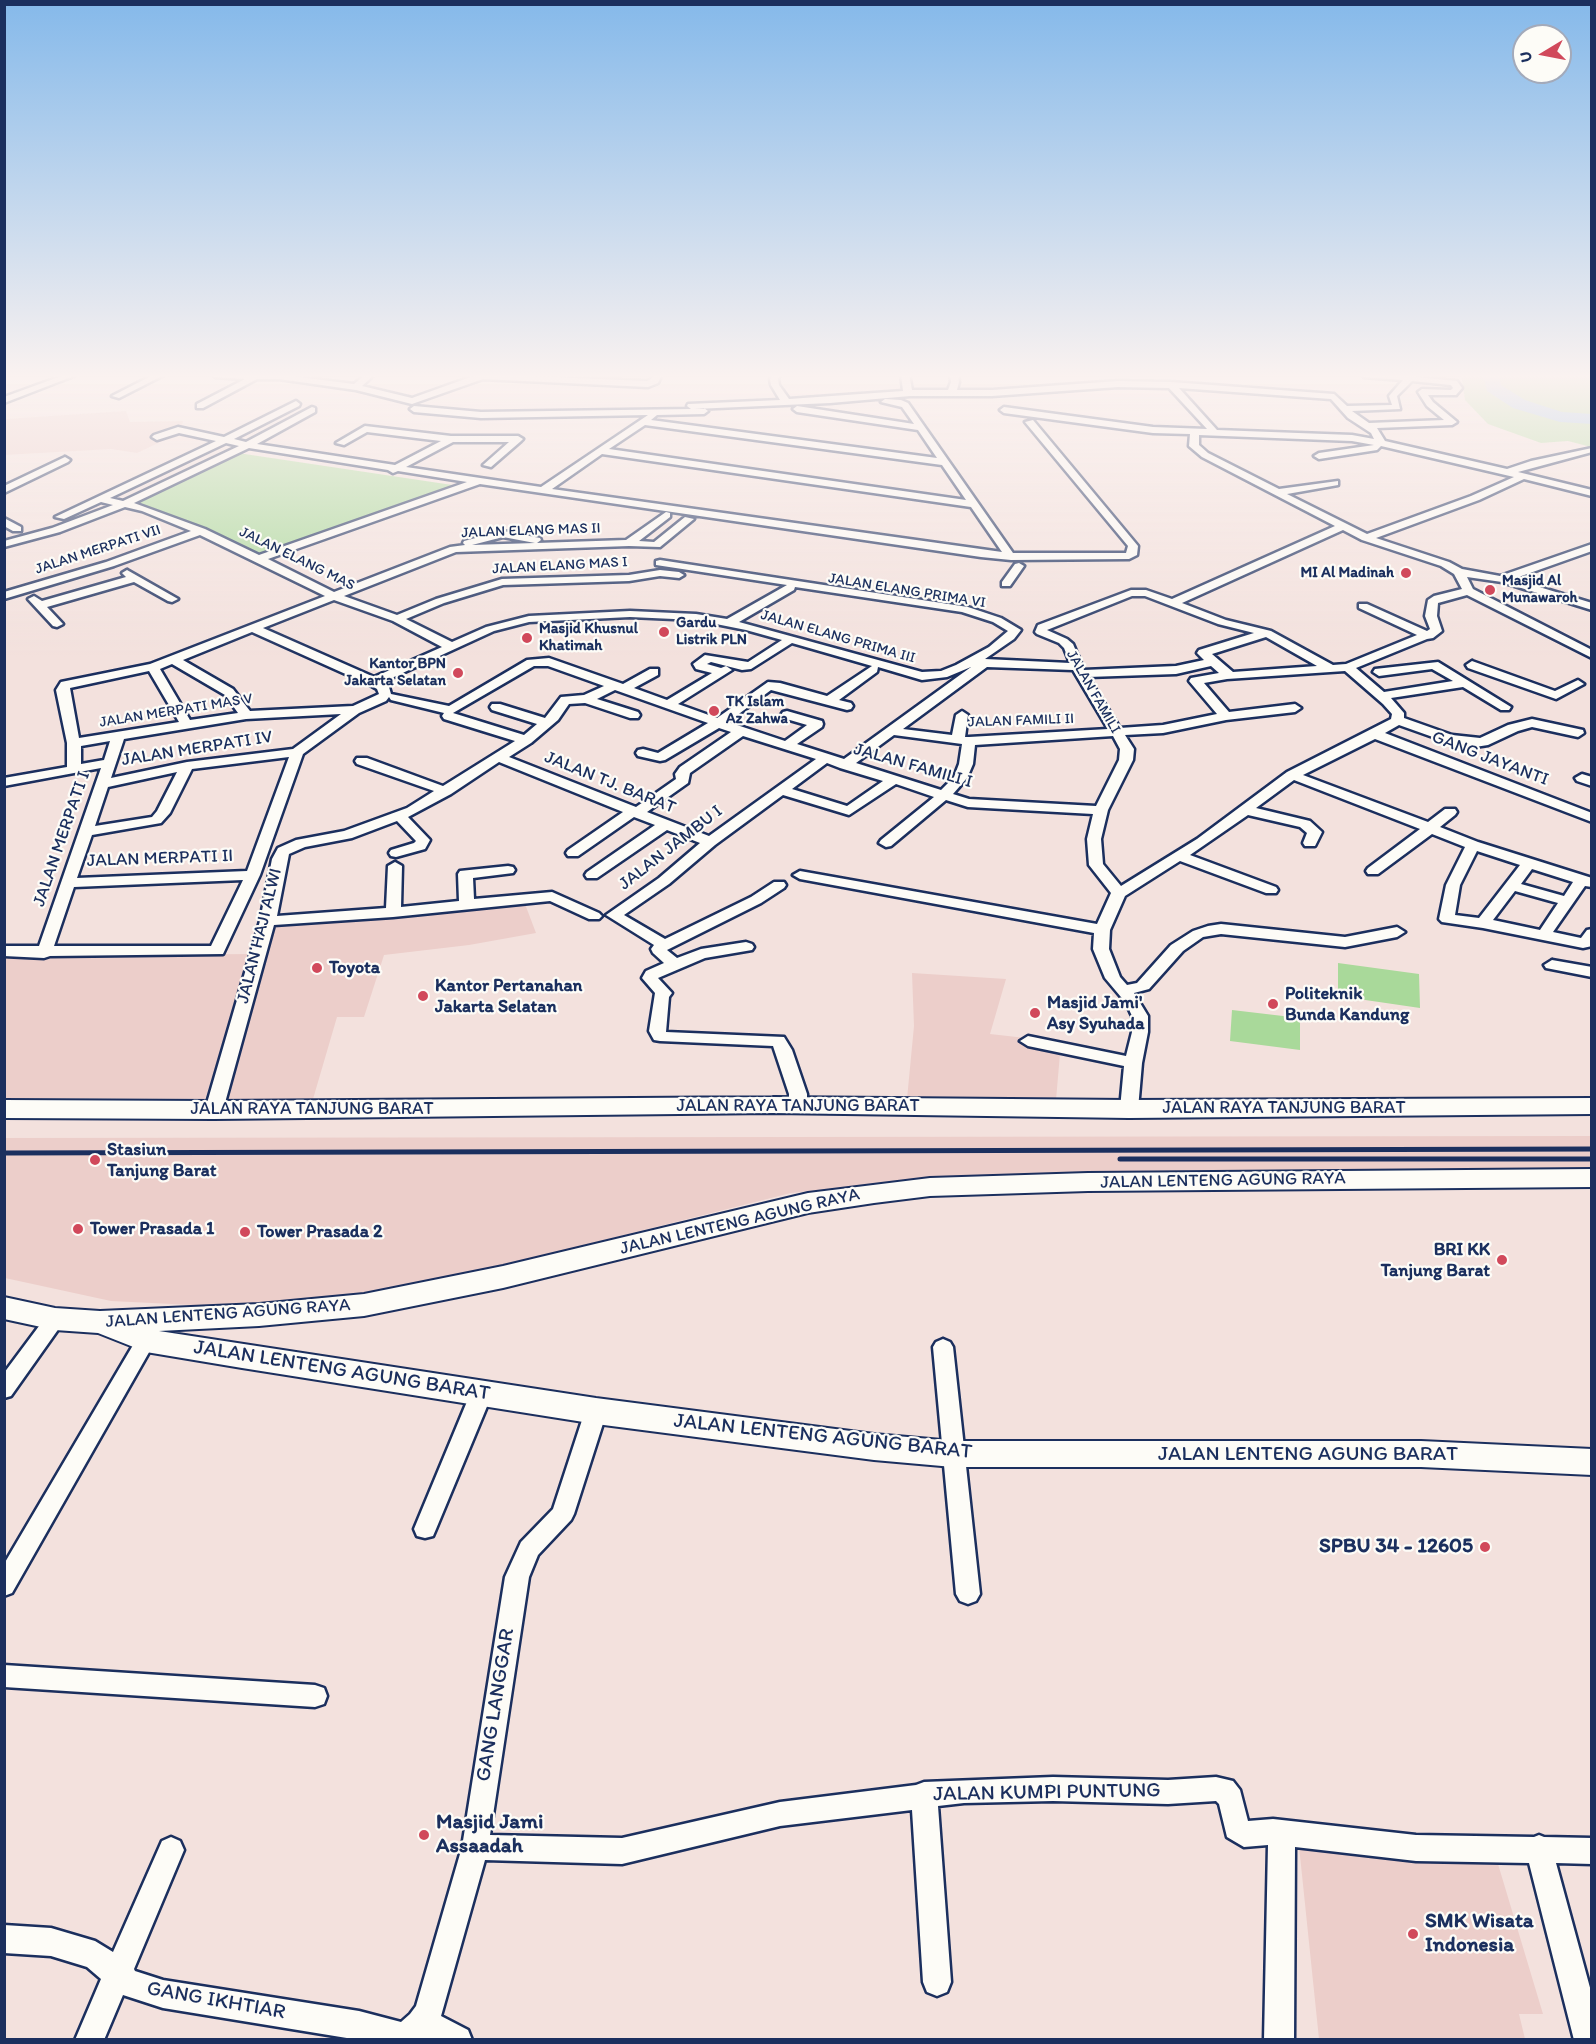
<!DOCTYPE html>
<style>
body{margin:0}
#map{position:relative;width:1596px;height:2044px;overflow:hidden;background:#f3e1dd;font-family:Itim,sans-serif}
canvas{display:block}
.frame{position:absolute;inset:0;border:6px solid #1b2f5e;pointer-events:none}
.north{position:absolute;left:1512px;top:24px;width:60px;height:60px;box-sizing:border-box;background:#fdfcf7;border:2px solid #a3aaba;border-radius:50%;rotate:260deg;font-size:16px;font-weight:700;line-height:24px;text-align:center;color:#1b2f5e}
.north::after{content:'';display:block;margin:auto;width:21px;height:27px;background:#d1495b;clip-path:polygon(50% 0,100% 100%,50% 72%,0 100%)}
</style>
<div id="map">
<canvas width="1596" height="2044"></canvas>
<div class="frame"></div>
<div class="north">U</div>
</div>
<script>
const ctx = document.querySelector('canvas').getContext('2d');
ctx.lineJoin = 'round';
function paint(path, color) { ctx.fillStyle = color; ctx.fill(path, 'evenodd'); }
const toPath = rows => new Path2D(rows.map(r => 'M' + r).join(''));
function strokePath(path, color, width, dash) { ctx.strokeStyle = color; ctx.lineWidth = width; ctx.lineCap = dash ? 'butt' : 'round'; ctx.setLineDash(dash || []); ctx.stroke(path); }
function label(font, color, halo, rows, align = 'center') {
  ctx.font = font + ' Itim,sans-serif'; ctx.lineWidth = 4.5; ctx.setLineDash([]); ctx.textBaseline = 'middle'; ctx.strokeStyle = halo; ctx.fillStyle = color; for (const [text, x, y, turn = 0] of rows) {
    ctx.save(); ctx.translate(x, y); ctx.rotate((+turn || 0) * Math.PI / 180); ctx.textAlign = isNaN(turn) ? turn : align; if (halo) ctx.strokeText(text, 0, 0); ctx.fillText(text, 0, 0); ctx.restore();
  }
}
paint(toPath([
 [126,411,130,422,183,421,180,433,137,453,111,449,5,455,5,419],
 [525,904,536,933,469,945,384,955,364,1017,337,1017,313,1099,224,1099,273,927],
 [253,954,205,1099,5,1098,4,956],
 [912,973,1006,979,990,1034,1061,1042,1056,1100,907,1099,914,1026],
 [1591,1136,1592,1178,965,1175,791,1193,477,1272,335,1298,213,1306,111,1301,5,1278,4,1138],
 [1299,1846,1495,1854,1543,2014,1519,2014,1525,2039,1319,2039]
]), '#ecceca');
paint(toPath([
 [1461,374,1591,374,1591,447,1568,441,1541,443,1488,424,1465,400],
 [238,453,459,486,259,556,134,502],
 [1338,963,1419,974,1420,1008,1338,996],
 [1232,1010,1300,1018,1300,1050,1230,1041]
]), '#a9d99a');
paint(toPath([
 [1483,374,1499,374,1501,385,1525,400,1562,412,1592,414,1592,424,1560,422,1513,408,1487,391,1483,374]
]), '#91c1ec');
const street = toPath([
 [67,374,79,374,4,403,4,397,67,374],
 [155,374,166,374,119,398,112,396,155,374],
 [211,374,292,374,291,376,354,384,366,374,375,374,362,386,412,398,479,374,647,381,651,379,654,374,662,374,658,383,648,387,483,379,412,404,356,390,279,379,257,379,203,408,197,408,197,404,245,379,215,377,211,374],
 [773,374,781,374,778,379,779,385,789,399,903,391,901,374,909,374,912,390,948,390,951,382,950,374,958,374,959,382,957,390,992,390,1118,381,1171,382,1334,394,1347,406,1392,405,1389,396,1403,380,1364,377,1360,374,1417,374,1416,377,1457,381,1462,388,1456,395,1428,395,1433,402,1457,422,1452,425,1377,428,1385,441,1507,469,1531,461,1592,448,1592,452,1518,472,1592,490,1592,496,1524,479,1479,500,1376,538,1449,562,1462,569,1500,576,1592,544,1592,551,1513,579,1592,603,1592,610,1502,582,1467,577,1473,589,1592,650,1592,658,1467,595,1438,603,1437,616,1442,631,1433,638,1427,639,1356,668,1384,692,1453,681,1432,669,1379,676,1373,672,1375,669,1438,662,1511,707,1509,710,1501,710,1463,687,1391,698,1404,713,1404,718,1452,735,1480,738,1508,725,1532,719,1583,730,1584,733,1578,737,1532,727,1518,731,1488,745,1475,747,1444,741,1399,725,1385,733,1592,813,1592,822,1375,739,1303,775,1428,822,1445,809,1455,809,1457,812,1455,815,1440,827,1478,842,1592,878,1592,887,1585,886,1553,932,1581,938,1587,930,1592,929,1592,946,1583,948,1483,928,1442,922,1439,919,1446,885,1465,847,1432,834,1378,874,1368,874,1366,871,1368,868,1420,829,1294,780,1256,808,1310,821,1322,832,1315,846,1305,846,1303,843,1307,833,1300,827,1248,815,1190,855,1276,887,1278,890,1276,893,1266,893,1180,861,1125,896,1110,930,1109,949,1120,977,1127,985,1137,983,1171,945,1193,931,1208,926,1221,924,1345,937,1397,927,1405,932,1397,937,1345,947,1221,934,1203,937,1183,951,1149,989,1134,993,1148,1016,1148,1032,1142,1063,1138,1109,1135,1113,1129,1115,1123,1113,1120,1109,1124,1066,1028,1046,1020,1041,1028,1036,1126,1056,1132,1032,1132,1016,1126,1003,1105,978,1093,949,1094,933,800,879,793,875,800,871,1097,924,1111,893,1089,865,1087,839,1093,814,968,807,946,800,891,846,886,847,879,843,881,840,934,797,896,784,849,815,783,795,715,845,669,884,624,915,665,939,751,897,774,882,784,882,786,885,784,888,761,903,667,950,677,958,701,949,746,942,752,944,754,947,752,950,705,958,658,978,672,993,669,997,666,1032,784,1037,792,1050,807,1094,807,1106,804,1110,798,1111,792,1110,789,1106,789,1094,773,1046,660,1041,654,1040,649,1031,655,993,642,978,646,971,664,963,653,953,651,949,654,945,606,915,659,878,700,843,667,830,597,878,587,878,585,875,587,872,655,825,634,817,578,856,568,856,566,853,568,850,623,812,499,762,451,794,408,817,430,840,425,849,396,857,391,856,389,853,391,850,414,843,416,841,397,821,352,838,305,847,289,854,277,916,386,908,388,866,395,862,402,866,401,907,459,901,458,874,460,871,508,866,513,867,515,870,513,873,473,878,474,899,552,892,599,913,602,916,599,919,589,919,550,901,393,917,274,925,223,1110,220,1114,208,1114,205,1110,260,921,272,859,278,848,296,840,344,831,407,808,434,791,357,764,355,761,357,758,367,758,443,786,515,741,444,719,442,716,444,713,391,700,389,697,386,701,359,713,303,754,260,875,223,954,50,956,44,958,4,956,4,946,39,946,101,768,4,786,4,778,67,767,67,743,56,690,61,682,150,664,325,596,200,535,114,566,4,599,4,592,106,562,191,531,142,511,125,507,60,532,4,547,4,541,52,528,113,505,101,502,64,519,55,517,216,441,179,433,157,440,152,437,154,435,178,427,224,437,296,401,300,404,299,406,234,439,246,442,312,407,315,408,315,412,257,444,395,465,441,441,367,432,344,445,336,443,365,426,451,436,518,436,523,439,521,441,491,467,483,465,509,442,453,442,406,467,541,487,648,415,481,418,414,412,410,409,414,406,481,412,691,409,687,406,688,404,780,400,771,385,770,379,773,374],
 [1412,381,1451,385,1453,388,1451,390,1422,389,1418,392,1427,406,1444,420,1369,423,1352,411,1400,409,1397,396,1412,381],
 [1118,387,1169,388,1207,429,1153,427,1004,407,1000,410,1004,413,1153,433,1190,434,1189,446,1202,457,1335,526,1172,599,1146,590,1131,590,1038,625,1035,632,1037,634,1059,643,1064,648,1070,663,985,659,1014,639,1021,630,1001,618,968,607,660,560,656,561,656,565,787,585,727,619,696,614,630,611,529,616,486,627,452,642,406,619,444,603,503,585,629,581,660,576,679,578,684,575,679,572,660,570,629,575,502,579,436,599,397,615,344,596,456,552,629,546,660,547,694,519,685,517,654,542,639,541,670,517,670,513,666,512,626,540,537,543,541,540,540,538,503,531,464,541,463,543,465,545,450,547,334,592,268,559,480,484,981,557,1011,560,1129,559,1137,555,1138,546,1033,420,1025,422,1128,546,1126,553,1013,553,908,403,901,400,885,399,881,402,902,407,914,424,797,406,793,409,797,412,918,430,937,458,651,420,657,415,704,414,708,411,704,408,694,409,830,403,910,396,992,396,1118,387],
 [1179,388,1331,399,1348,418,1371,433,1374,439,1352,435,1217,430,1179,388],
 [645,425,942,465,966,500,609,449,645,425],
 [1199,435,1352,441,1374,445,1319,453,1314,456,1319,459,1377,450,1381,446,1514,477,1471,496,1367,534,1287,494,1338,485,1338,481,1279,489,1208,453,1199,445,1199,435],
 [226,443,239,446,123,501,110,498,226,443],
 [249,448,388,470,393,473,398,471,467,482,259,555,205,529,134,503,249,448],
 [602,454,971,507,1002,552,552,489,602,454],
 [1343,530,1362,540,1441,566,1454,574,1462,589,1434,596,1428,600,1425,616,1430,629,1427,631,1367,604,1359,604,1359,608,1417,635,1346,664,1333,665,1271,631,1226,620,1182,603,1343,530],
 [503,537,535,543,472,545,503,537],
 [795,587,962,612,993,622,1008,631,989,647,956,665,941,671,922,672,739,622,794,590,795,587],
 [1132,596,1145,596,1218,624,1254,633,1199,650,1197,653,1204,660,1176,666,1084,670,1073,644,1067,639,1047,630,1132,596],
 [334,600,393,621,442,647,374,677,263,628,334,600],
 [630,617,696,620,746,630,782,640,748,662,705,655,693,664,696,669,712,673,667,700,634,688,658,675,658,669,650,669,623,684,549,658,527,660,449,706,391,694,389,687,383,682,494,631,529,622,630,617],
 [252,632,370,685,377,689,379,694,353,706,250,711,233,689,183,660,252,632],
 [1266,637,1317,666,1233,672,1212,654,1266,637],
 [792,643,872,666,827,696,780,683,768,682,717,718,678,704,732,670,726,666,721,668,707,664,711,662,742,670,751,669,792,643],
 [172,664,225,695,238,713,190,720,160,669,172,664],
 [534,666,548,666,604,686,584,695,561,697,545,718,500,704,492,704,490,707,492,710,537,724,524,735,453,713,534,666],
 [1211,666,1219,673,1191,678,1189,681,1217,714,1163,725,1120,728,1088,677,1176,674,1211,666],
 [878,667,922,680,947,677,971,667,844,759,797,744,822,727,823,724,822,721,787,711,783,712,781,715,783,718,807,725,785,741,728,722,771,690,847,710,851,709,853,706,851,703,839,700,877,672,878,667],
 [987,667,1073,670,1108,729,969,737,965,737,968,715,962,711,956,715,952,735,903,729,987,667],
 [149,671,179,722,79,738,70,688,149,671],
 [1345,671,1383,704,1392,714,1391,719,1287,772,1197,839,1121,886,1103,864,1101,839,1108,810,1133,760,1134,749,1125,735,1163,733,1226,720,1295,712,1301,708,1295,704,1229,712,1204,683,1227,679,1345,671],
 [615,690,708,723,658,753,643,749,638,750,636,753,638,756,660,761,665,760,719,728,731,732,680,767,675,774,676,779,636,807,509,757,531,743,558,720,569,704,585,703,630,718,638,718,640,715,638,712,597,699,615,690],
 [341,714,293,749,187,762,111,778,124,739,246,719,341,714],
 [894,735,962,744,959,764,954,777,941,790,856,763,894,735],
 [743,736,816,759,709,836,647,812,688,783,690,773,743,736],
 [1113,736,1120,749,1119,760,1096,806,969,799,953,794,967,778,973,764,975,745,1113,736],
 [110,741,104,760,81,764,81,746,110,741],
 [289,757,247,871,77,878,92,835,161,823,170,813,192,769,289,757],
 [827,763,840,768,883,781,847,806,792,789,827,763],
 [177,772,157,811,152,817,95,826,108,787,177,772],
 [1477,851,1520,865,1479,918,1455,915,1460,885,1477,851],
 [1532,869,1573,882,1564,896,1521,884,1532,869],
 [243,880,211,946,54,946,74,887,243,880],
 [1515,891,1558,903,1540,930,1493,920,1515,891],
 [65,457,70,460,68,462,4,493,4,486,65,457],
 [4,518,21,527,21,531,13,531,4,526,4,518],
 [1019,563,1024,566,1010,586,1002,586,1002,582,1015,564,1019,563],
 [127,570,178,599,172,602,168,601,134,582,47,607,63,624,57,627,53,626,28,599,34,596,42,601,126,577,122,573,127,570],
 [1472,661,1555,691,1578,680,1584,684,1556,699,1468,668,1466,665,1472,661],
 [1582,774,1592,777,1592,786,1577,781,1575,778,1582,774],
 [1552,960,1592,967,1592,977,1546,968,1544,965,1552,960],
 [55,1312,62,1314,65,1319,62,1324,11,1396,4,1398,4,1373,48,1314,55,1312],
 [146,1333,153,1335,156,1340,12,1593,4,1596,4,1564,139,1335,146,1333],
 [943,1339,950,1342,953,1347,980,1594,976,1601,968,1604,960,1601,956,1594,933,1347,936,1342,943,1339],
 [482,1384,489,1386,493,1392,436,1529,433,1536,425,1538,417,1536,414,1529,471,1392,475,1386,482,1384],
 [596,1403,604,1405,607,1411,574,1514,571,1520,538,1555,529,1577,490,1835,622,1838,780,1802,916,1785,924,1782,1053,1777,1168,1780,1216,1777,1233,1781,1240,1790,1248,1821,1273,1819,1416,1835,1534,1837,1539,1835,1544,1837,1592,1838,1592,1864,1556,1863,1592,1995,1592,2040,1574,2040,1529,1863,1416,1861,1295,1847,1294,2040,1264,2040,1268,1845,1244,1847,1227,1837,1219,1804,1216,1801,1168,1804,1053,1801,964,1803,938,1806,951,1982,947,1992,937,1996,927,1992,923,1982,912,1810,780,1826,622,1864,485,1860,441,2016,468,2030,472,2040,359,2040,163,2008,123,1995,104,2040,75,2040,101,1979,87,1967,51,1956,4,1953,4,1925,51,1928,95,1941,113,1952,162,1841,171,1837,180,1841,184,1850,134,1969,135,1971,163,1980,359,2011,401,2022,410,2014,416,2006,462,1847,505,1577,521,1542,553,1509,585,1411,588,1405,596,1403],
 [4,1665,315,1685,324,1688,327,1696,324,1704,315,1707,4,1687,4,1665]
]);
const primary = toPath([
 [773,1097,1129,1100,1592,1098,1592,1114,1129,1118,773,1113,214,1119,4,1118,4,1100,214,1101,773,1097],
 [1592,1169,1592,1187,1088,1191,930,1196,874,1203,808,1213,503,1288,364,1316,259,1326,159,1331,596,1398,874,1434,953,1441,1421,1441,1592,1449,1592,1475,1421,1467,953,1467,874,1460,596,1424,242,1368,146,1352,98,1333,55,1330,4,1319,4,1297,55,1308,100,1311,259,1304,364,1294,503,1266,808,1193,930,1178,1088,1173,1592,1169]
]);
strokePath(street, '#1b2f5e', 5);
strokePath(primary, '#1b2f5e', 4);
paint(street, '#fdfcf7');
paint(primary, '#fdfcf7');
strokePath(toPath([
 [4,1153,1592,1149],
 [1120,1159,1592,1159]
]), '#1b2f5e', 5);
const sky = ctx.createLinearGradient(0, 0, 0, 660);
sky.addColorStop(0, '#85b9ea');
sky.addColorStop(0.57, '#faf2f0');
sky.addColorStop(1, '#faf2f000');
ctx.fillStyle = sky;
ctx.fillRect(0, 0, 1596, 660);
for (const [x, y, r, color] of [
 [1406,573,6,"#d1495b"],
 [1490,590,6,"#d1495b"],
 [664,632,6,"#d1495b"],
 [527,638,6,"#d1495b"],
 [458,673,6,"#d1495b"],
 [714,711,6,"#d1495b"],
 [317,968,6,"#d1495b"],
 [423,996,6,"#d1495b"],
 [1273,1004,6,"#d1495b"],
 [1035,1013,6,"#d1495b"],
 [95,1160,6,"#d1495b"],
 [78,1229,6,"#d1495b"],
 [245,1232,6,"#d1495b"],
 [1502,1260,6,"#d1495b"],
 [1485,1547,6,"#d1495b"],
 [424,1835,6,"#d1495b"],
 [1413,1934,6,"#d1495b"]
]) { const dot = new Path2D(); dot.arc(x, y, r, 0, 2 * Math.PI); ctx.fillStyle = color; ctx.fill(dot); strokePath(dot, '#fdfcf7', 2); }
label('15px', '#1b2f5e', '#fdfcf7', [
 ["JALAN ELANG MAS II",531,531,-2],
 ["JALAN MERPATI VII",98,550,-18],
 ["JALAN ELANG MAS",297,559,26],
 ["JALAN ELANG MAS I",560,566,-3],
 ["JALAN ELANG PRIMA VI",907,591,9],
 ["JALAN ELANG PRIMA III",838,637,16],
 ["JALAN FAMILI",1093,692,60],
 ["JALAN MERPATI MAS V",176,711,-9],
 ["JALAN FAMILI II",1021,721,-2]
]);
label('bold 15px', '#1b2f5e', '#fdfcf7', [
 ["MI Al Madinah",1394,573,"right"],
 ["Masjid Al",1502,581],
 ["Munawaroh",1502,598],
 ["Gardu",676,623],
 ["Listrik PLN",676,640],
 ["Masjid Khusnul",539,629],
 ["Khatimah",539,646],
 ["Kantor BPN",446,664,"right"],
 ["Jakarta Selatan",446,681,"right"],
 ["TK Islam",726,702],
 ["Az Zahwa",726,719]
], 'left');
label('18px', '#1b2f5e', '#fdfcf7', [
 ["JALAN MERPATI IV",197,749,-9],
 ["GANG JAYANTI",1490,759,21],
 ["JALAN FAMILI I",913,766,16],
 ["JALAN TJ. BARAT",610,783,22],
 ["JALAN MERPATI I",62,839,-71],
 ["JALAN JAMBU I",671,848,-38],
 ["JALAN MERPATI II",160,859,-2],
 ["JALAN HAJI ALWI",260,936,-76],
 ["JALAN RAYA TANJUNG BARAT",798,1106],
 ["JALAN RAYA TANJUNG BARAT",1284,1108],
 ["JALAN RAYA TANJUNG BARAT",312,1109],
 ["JALAN LENTENG AGUNG RAYA",1223,1181,-1],
 ["JALAN LENTENG AGUNG RAYA",740,1222,-13],
 ["JALAN LENTENG AGUNG RAYA",228,1314,-4]
]);
label('bold 18px', '#1b2f5e', '#fdfcf7', [
 ["Toyota",329,968],
 ["Kantor Pertanahan",435,986],
 ["Jakarta Selatan",435,1007],
 ["Politeknik",1285,994],
 ["Bunda Kandung",1285,1015],
 ["Masjid Jami'",1047,1003],
 ["Asy Syuhada",1047,1024],
 ["Stasiun",107,1150],
 ["Tanjung Barat",107,1171],
 ["Tower Prasada 1",90,1229],
 ["Tower Prasada 2",257,1232],
 ["BRI KK",1490,1250,"right"],
 ["Tanjung Barat",1490,1271,"right"]
], 'left');
label('21px', '#1b2f5e', '#fdfcf7', [
 ["JALAN LENTENG AGUNG BARAT",342,1371,9],
 ["JALAN LENTENG AGUNG BARAT",823,1437,6],
 ["JALAN LENTENG AGUNG BARAT",1308,1455],
 ["GANG LANGGAR",496,1705,-81],
 ["JALAN KUMPI PUNTUNG",1047,1793,-1],
 ["GANG IKHTIAR",216,2001,10]
]);
label('bold 21px', '#1b2f5e', '#fdfcf7', [
 ["SPBU 34 - 12605",1473,1547,"right"],
 ["Masjid Jami",436,1823],
 ["Assaadah",436,1847],
 ["SMK Wisata",1425,1922],
 ["Indonesia",1425,1946]
], 'left');
</script>
